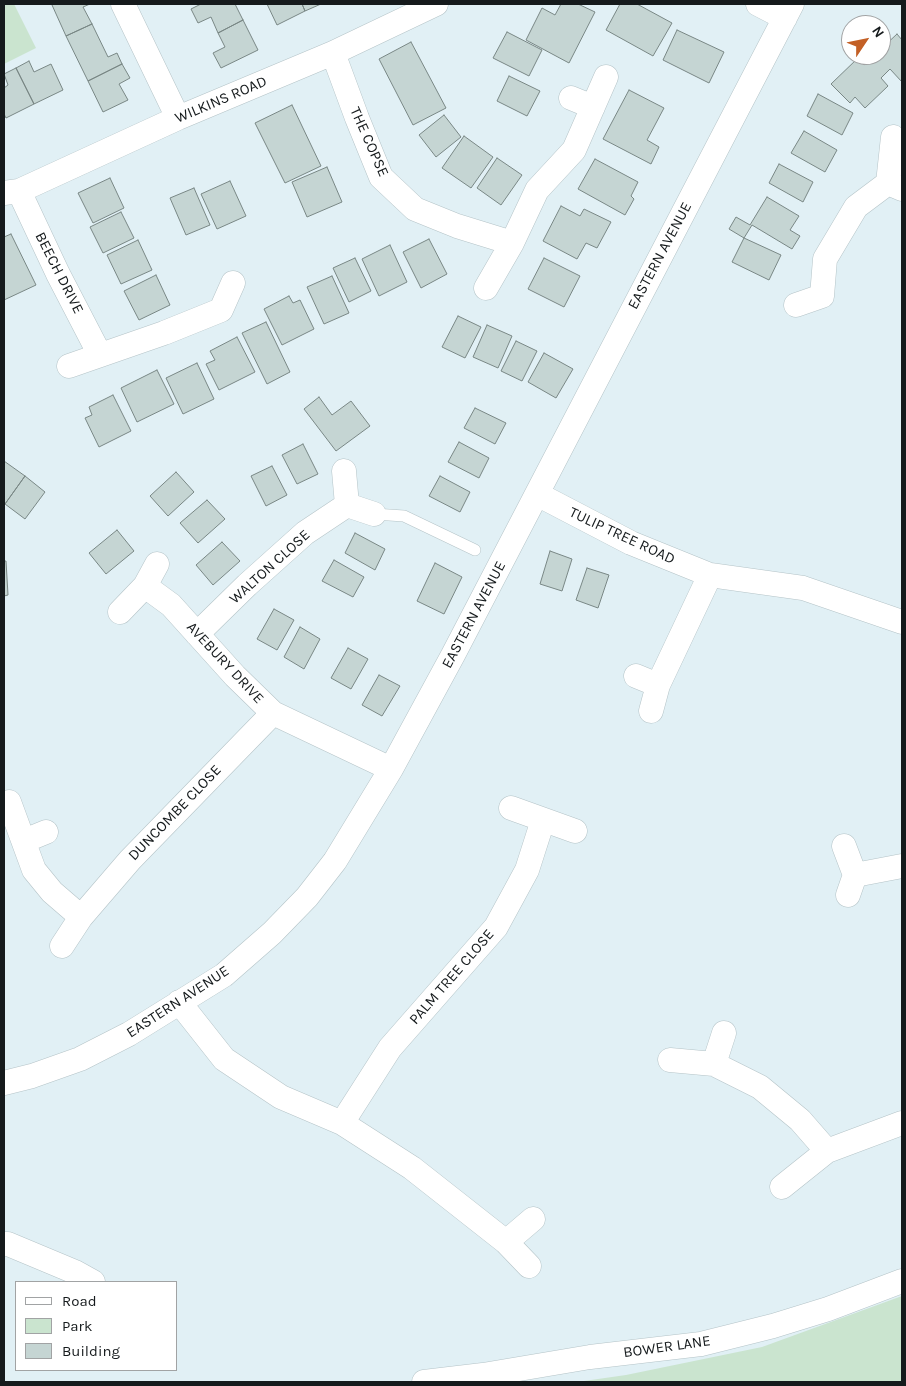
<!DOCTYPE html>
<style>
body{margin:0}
#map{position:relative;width:906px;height:1386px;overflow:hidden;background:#e1f0f5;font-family:Karla,sans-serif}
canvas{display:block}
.frame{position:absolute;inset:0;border:5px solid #151a1c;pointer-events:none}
.legend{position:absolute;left:15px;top:1281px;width:162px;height:90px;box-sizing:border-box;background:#fff;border:1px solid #a1a3a4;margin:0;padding:6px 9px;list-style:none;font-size:15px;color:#151a1c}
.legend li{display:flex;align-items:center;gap:10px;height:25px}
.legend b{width:25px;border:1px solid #a1a3a4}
.north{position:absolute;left:841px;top:15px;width:50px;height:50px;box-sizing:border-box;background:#fff;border:1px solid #a1a3a4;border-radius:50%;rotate:56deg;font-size:14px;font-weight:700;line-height:20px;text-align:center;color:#151a1c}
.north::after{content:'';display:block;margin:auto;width:18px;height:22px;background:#c36026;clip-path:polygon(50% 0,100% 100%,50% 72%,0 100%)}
</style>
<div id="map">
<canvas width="906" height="1386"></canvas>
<div class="frame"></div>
<ul class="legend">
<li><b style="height:6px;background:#fff"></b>Road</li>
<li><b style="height:14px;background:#cae4cf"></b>Park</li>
<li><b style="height:14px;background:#c5d5d3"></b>Building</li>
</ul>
<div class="north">N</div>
</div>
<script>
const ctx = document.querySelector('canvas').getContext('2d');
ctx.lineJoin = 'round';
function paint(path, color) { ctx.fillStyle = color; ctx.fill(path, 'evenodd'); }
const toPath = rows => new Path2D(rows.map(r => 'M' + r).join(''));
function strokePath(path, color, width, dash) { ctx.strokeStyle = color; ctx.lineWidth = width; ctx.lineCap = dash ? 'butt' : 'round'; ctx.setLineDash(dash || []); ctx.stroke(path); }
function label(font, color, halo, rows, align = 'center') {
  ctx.font = font + ' Karla,sans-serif'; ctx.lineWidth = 5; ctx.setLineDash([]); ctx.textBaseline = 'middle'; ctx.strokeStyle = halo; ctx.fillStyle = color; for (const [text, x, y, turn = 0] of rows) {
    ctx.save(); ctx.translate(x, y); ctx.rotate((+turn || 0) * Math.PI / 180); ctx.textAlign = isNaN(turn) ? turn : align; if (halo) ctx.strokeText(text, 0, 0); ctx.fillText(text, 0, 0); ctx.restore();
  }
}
paint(toPath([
 [4,4,14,4,36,48,4,64],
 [902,1296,902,1382,577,1382,626,1375,762,1347]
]), '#cae4cf');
const building = toPath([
 [54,4,90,4,83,7,92,24,66,36,52,5,54,4],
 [201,4,235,4,243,20,218,33,211,17,198,23,191,9,201,4],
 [267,4,302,4,305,11,277,25,267,4],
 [302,4,321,4,305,11,302,4],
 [561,4,578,4,595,12,569,63,526,40,542,8,555,15,561,4],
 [620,4,637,4,672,23,653,56,606,30,620,4],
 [243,20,258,50,221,68,213,53,225,47,218,33,243,20],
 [92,24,108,57,117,53,122,64,88,81,66,36,92,24],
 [677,30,724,52,709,83,663,60,677,30],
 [507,32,542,50,529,76,493,58,507,32],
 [897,34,902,40,902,82,890,69,881,78,888,86,865,108,855,97,850,103,831,84,858,58,864,65,875,55,881,55,881,49,897,34],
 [411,42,446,108,413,125,379,59,411,42],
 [29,61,34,72,51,64,63,90,34,104,16,68,29,61],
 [122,64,130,78,119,84,128,100,103,112,88,81,122,64],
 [16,68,34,104,6,118,4,114,4,88,8,85,4,74,16,68],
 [509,76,540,91,527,116,497,101,509,76],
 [629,90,664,108,647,140,659,147,651,164,603,139,629,90],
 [818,94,853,113,842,135,807,116,818,94],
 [292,105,321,166,285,183,255,123,292,105],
 [444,115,461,137,436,157,419,135,444,115],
 [804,131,837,150,825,172,791,153,804,131],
 [464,136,493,157,471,188,442,168,464,136],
 [497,158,522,175,501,205,477,188,497,158],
 [595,159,638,182,631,196,634,199,625,215,578,189,595,159],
 [779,164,813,182,803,202,769,183,779,164],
 [327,167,342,202,307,217,292,182,327,167],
 [110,178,124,208,93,223,78,193,110,178],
 [230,181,246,216,217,229,201,194,230,181],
 [194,188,210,225,186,235,170,198,194,188],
 [767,197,799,216,790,230,800,236,792,249,752,225,744,238,729,229,736,217,750,225,767,197],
 [561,206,580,216,584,209,611,222,597,248,586,243,577,259,543,241,561,206],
 [121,212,134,238,103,253,90,227,121,212],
 [11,234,36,285,4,300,4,237,11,234],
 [744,238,781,255,769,280,732,262,744,238],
 [429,239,447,274,421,288,403,252,429,239],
 [138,240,152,270,121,284,107,255,138,240],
 [390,245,407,282,379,296,362,259,390,245],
 [355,258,371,291,349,302,333,268,355,258],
 [544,258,580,276,564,307,528,289,544,258],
 [156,275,170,305,139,320,124,291,156,275],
 [332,276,349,313,324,324,307,287,332,276],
 [289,296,293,303,300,300,314,329,282,345,264,309,289,296],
 [458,316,481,327,465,358,442,347,458,316],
 [266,322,290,372,267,384,242,333,266,322],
 [487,325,512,336,498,368,473,357,487,325],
 [237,337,255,372,219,390,206,364,215,360,210,351,237,337],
 [516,341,537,351,522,381,501,371,516,341],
 [544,353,573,369,556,398,528,382,544,353],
 [197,363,214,399,183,414,166,378,197,363],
 [157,370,174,404,137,422,121,388,157,370],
 [113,395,131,431,99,447,85,418,92,415,89,407,113,395],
 [319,397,332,415,351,401,370,426,336,451,304,409,319,397],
 [475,408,506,423,495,444,464,428,475,408],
 [459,442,489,458,479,478,448,462,459,442],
 [303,444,318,474,297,484,282,455,303,444],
 [4,461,25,476,5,504,4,504,4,461],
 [272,466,287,495,266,506,251,476,272,466],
 [176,472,194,492,168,516,150,496,176,472],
 [25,476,45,492,25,519,5,504,25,476],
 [440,476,470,492,460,512,429,496,440,476],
 [207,500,225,519,198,543,180,523,207,500],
 [117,530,134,551,106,574,89,553,117,530],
 [355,533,385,549,375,570,345,553,355,533],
 [222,542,240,561,213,585,196,565,222,542],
 [550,551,572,559,562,591,540,584,550,551],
 [334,560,364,577,353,597,322,581,334,560],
 [4,561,6,561,8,595,4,596,4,561],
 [435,563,462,577,444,614,417,601,435,563],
 [587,568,609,575,598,608,576,600,587,568],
 [274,609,294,620,277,650,257,639,274,609],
 [300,627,320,639,304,669,284,657,300,627],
 [348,648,368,659,351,689,331,678,348,648],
 [379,675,400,686,382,716,362,705,379,675]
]);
paint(building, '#c5d5d3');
strokePath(building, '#798785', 1);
const lane = toPath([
 [374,514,404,516,475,550]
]);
const street = toPath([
 [123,4,178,118],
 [758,4,785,18],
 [333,53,357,118,381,177,415,209,457,226,512,243],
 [571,98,593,107],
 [888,183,893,137],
 [19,191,58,274,100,355],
 [4,193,19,191,178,118,333,53,436,4],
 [486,288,512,243,537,190,574,150,606,77],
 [796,305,822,296,825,259,856,207,888,183,902,189],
 [69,366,164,333,221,310,233,283],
 [344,471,347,505],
 [537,494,631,543,710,575,803,588,902,622],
 [347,505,374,514],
 [145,586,171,605,235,676,273,713,391,769],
 [120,612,145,586,157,564],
 [197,634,247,585,305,533,347,505],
 [636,676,658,685],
 [651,711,658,685,710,575],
 [9,802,34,870,52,892,81,917],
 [511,808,575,831],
 [24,841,46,832],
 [844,846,855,875,902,866],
 [848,895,855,875],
 [62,946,81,917,130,860,273,713],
 [179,1002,224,1059,281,1097,342,1123,412,1168,506,1242,529,1266],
 [670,1060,714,1064,760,1087,800,1120,827,1151],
 [714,1064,724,1033],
 [4,1083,32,1076,80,1059,129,1034,224,975,272,933,307,897,335,861,391,769,453,655,792,4],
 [342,1123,390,1048,496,927,527,870,543,820],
 [782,1187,827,1151,902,1123],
 [506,1242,533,1219],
 [4,1244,8,1244,75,1272,93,1282],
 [424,1382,483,1375,590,1357,701,1344,773,1326,828,1309,902,1281]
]);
strokePath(lane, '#b4c3c7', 12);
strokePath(street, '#b4c3c7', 25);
strokePath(lane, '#fff', 11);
strokePath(street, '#fff', 24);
label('15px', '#151a1c', '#fff', [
 ["WILKINS ROAD",221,100,-23],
 ["THE COPSE",369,142,66],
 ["EASTERN AVENUE",660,256,-62],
 ["BEECH DRIVE",59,273,63],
 ["TULIP TREE ROAD",622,536,25],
 ["WALTON CLOSE",270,567,-42],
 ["EASTERN AVENUE",474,615,-62],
 ["AVEBURY DRIVE",225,663,47],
 ["DUNCOMBE CLOSE",175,813,-46],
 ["PALM TREE CLOSE",452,977,-49],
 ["EASTERN AVENUE",178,1002,-33],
 ["BOWER LANE",667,1347,-8]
]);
</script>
